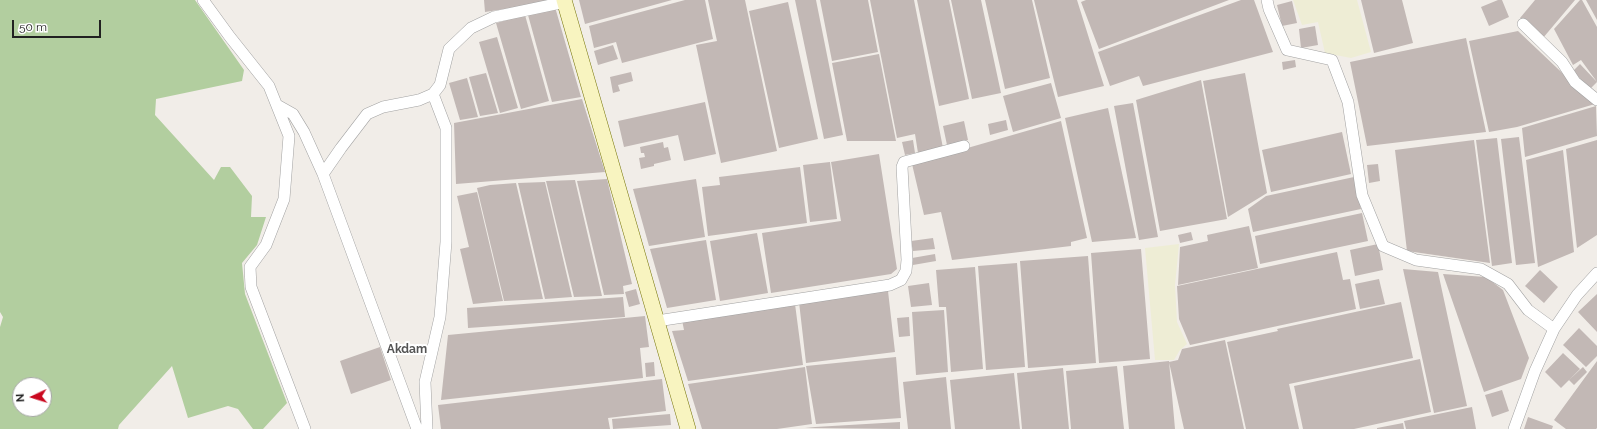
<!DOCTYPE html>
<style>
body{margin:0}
#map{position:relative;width:1597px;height:429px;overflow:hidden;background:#f1ede8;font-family:Raleway,sans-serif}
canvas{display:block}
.north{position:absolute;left:12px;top:377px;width:40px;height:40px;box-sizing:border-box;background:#fff;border:1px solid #a6a6a6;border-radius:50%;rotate:266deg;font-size:11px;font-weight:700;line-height:16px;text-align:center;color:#212121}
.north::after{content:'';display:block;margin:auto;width:14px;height:18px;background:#ca081f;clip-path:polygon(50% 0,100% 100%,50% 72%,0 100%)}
.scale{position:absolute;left:12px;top:20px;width:89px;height:18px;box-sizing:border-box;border:2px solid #212121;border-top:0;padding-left:5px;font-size:12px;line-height:14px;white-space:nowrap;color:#212121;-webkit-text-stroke:3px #fff;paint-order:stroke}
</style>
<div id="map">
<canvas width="1597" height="429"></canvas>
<div class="north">N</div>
<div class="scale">50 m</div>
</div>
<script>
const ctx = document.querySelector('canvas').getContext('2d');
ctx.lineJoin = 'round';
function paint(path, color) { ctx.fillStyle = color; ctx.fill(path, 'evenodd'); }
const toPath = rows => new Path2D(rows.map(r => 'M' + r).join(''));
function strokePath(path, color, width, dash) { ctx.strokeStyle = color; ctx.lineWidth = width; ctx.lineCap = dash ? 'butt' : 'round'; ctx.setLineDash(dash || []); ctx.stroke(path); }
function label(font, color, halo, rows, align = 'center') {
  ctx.font = font + ' Raleway,sans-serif'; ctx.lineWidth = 4; ctx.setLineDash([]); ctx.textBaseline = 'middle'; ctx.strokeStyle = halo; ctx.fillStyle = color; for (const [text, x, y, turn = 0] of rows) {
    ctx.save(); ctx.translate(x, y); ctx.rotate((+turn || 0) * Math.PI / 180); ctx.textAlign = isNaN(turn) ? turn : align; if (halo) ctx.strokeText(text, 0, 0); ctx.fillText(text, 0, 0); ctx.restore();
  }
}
paint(toPath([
 [1293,0,1357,0,1371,52,1351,58,1325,53,1318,22,1302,25],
 [1179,244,1175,285,1177,322,1187,344,1180,350,1174,360,1155,360,1145,248]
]), '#eeedd5');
paint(toPath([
 [0,0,195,0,244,70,242,81,156,99,155,115,214,180,221,167,230,167,252,196,251,217,266,217,257,245,242,263,245,294,287,403,263,429,253,429,238,409,228,406,188,418,172,366,119,425,118,429,0,429,0,327,3,317,0,312],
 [20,385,44,385,44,409,20,409]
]), '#b2ce9f');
paint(toPath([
 [484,0,551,0,552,2,485,12],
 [579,0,672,0,585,24],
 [685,0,705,0,713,39,622,63,616,42,594,48,589,26],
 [708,0,745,0,777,151,721,163,696,45,717,41],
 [795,0,816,0,843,135,824,139],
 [820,0,868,0,878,52,832,61],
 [870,0,914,0,943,148,918,153,915,134,897,138],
 [917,0,949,0,969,99,939,106],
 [951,0,981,0,1001,93,972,99],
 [985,0,1032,0,1050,78,1005,89],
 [1034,0,1077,0,1104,86,1058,97],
 [1086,0,1229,0,1099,49,1081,2],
 [1241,0,1254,0,1273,52,1143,86,1139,76,1110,86,1098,52],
 [1361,0,1402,0,1413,43,1374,53],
 [1498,0,1502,0,1509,17,1489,26,1481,7],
 [1535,0,1575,0,1543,38,1520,18],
 [1580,0,1582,0,1597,27,1597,82,1581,60,1573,65,1554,29],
 [1586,0,1597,0,1597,20],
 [1292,1,1297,23,1282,26,1277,5],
 [788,2,818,139,779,148,749,11],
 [555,7,581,97,552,102,528,15],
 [525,15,549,101,521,109,496,23],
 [1315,26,1318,45,1301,48,1299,29],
 [1518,31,1595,104,1517,127,1489,132,1469,41],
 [497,37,518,108,500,113,479,42],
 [1466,38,1486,132,1367,146,1350,62],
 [613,45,618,59,598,65,594,51],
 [879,54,896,141,847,141,832,63],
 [1295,60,1296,67,1283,70,1282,62],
 [1580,64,1597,82,1590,89,1573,71],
 [631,72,633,81,618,85,620,91,613,93,610,77],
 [486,73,498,113,480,116,469,77],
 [1245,73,1267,193,1228,217,1203,81],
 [467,78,478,117,460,120,449,83],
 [1201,80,1227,219,1160,231,1136,100],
 [1051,83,1061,118,1013,132,1003,96],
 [582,99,605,172,456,184,454,123],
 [705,102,716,154,684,161,678,135,624,147,618,121],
 [1133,103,1158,237,1139,240,1114,106],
 [1596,106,1597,136,1525,157,1522,128],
 [1108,108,1136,238,1092,242,1065,118],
 [1006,120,1008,130,990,135,988,124],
 [964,121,968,140,947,145,943,126],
 [1061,121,1087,238,1071,242,1071,246,952,260,941,212,924,215,912,164],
 [1342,132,1351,174,1271,192,1262,150],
 [1519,137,1535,263,1516,265,1501,139],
 [1497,138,1512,263,1492,266,1476,140],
 [913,140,915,153,905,155,902,142],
 [1474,140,1490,263,1407,251,1395,150],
 [1597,140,1597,235,1577,248,1566,149],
 [663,142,664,148,668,147,671,160,654,164,654,166,641,169,639,158,645,157,644,153,641,153,640,147],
 [1563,150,1574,252,1538,267,1526,160],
 [879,154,897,269,891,274,771,293,762,233,841,221,831,162],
 [830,162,837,219,810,222,803,165],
 [1378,164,1380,181,1369,183,1367,165],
 [800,167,807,223,708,236,702,187,720,185,719,177],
 [1354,177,1361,209,1253,232,1248,209,1266,196],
 [607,179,632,284,623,286,624,294,604,295,577,181],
 [696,179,705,237,649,246,633,189],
 [575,180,602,296,574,297,546,181],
 [545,182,572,297,545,299,518,183],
 [516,183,543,299,504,301,477,188,490,185],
 [477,192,503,301,473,304,460,249,469,247,457,196],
 [1362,213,1368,241,1260,264,1255,236],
 [1249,226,1258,268,1178,285,1180,247,1208,241,1207,235],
 [1191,232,1193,240,1180,243,1178,235],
 [757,233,768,293,720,301,710,241],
 [933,238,935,249,913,251,911,241],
 [706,240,716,300,667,308,650,249],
 [1378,244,1383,270,1355,276,1350,250],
 [1141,249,1150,359,1099,363,1091,253],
 [1337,252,1343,280,1350,279,1356,309,1190,345,1179,319,1177,286],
 [935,254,936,261,913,265,912,258],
 [1088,256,1096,363,1028,368,1020,261],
 [1017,263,1025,367,986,370,978,266],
 [975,267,983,369,951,372,946,307,939,307,936,270],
 [1403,269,1438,272,1467,406,1434,413],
 [1540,270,1558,287,1544,303,1525,286],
 [1443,274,1486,277,1503,290,1529,358,1521,379,1484,392],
 [1379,279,1385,304,1360,309,1355,284],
 [929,283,932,305,911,307,908,286],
 [636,289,640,304,629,307,625,292],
 [888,291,895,352,806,363,799,302],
 [1597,294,1597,332,1578,312],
 [623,297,625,317,468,328,467,308],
 [1401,302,1413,358,1289,384,1299,429,1246,429,1227,342,1278,331,1277,329],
 [795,304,803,365,688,381,672,331,684,330,682,320],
 [944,310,948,372,916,375,912,312],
 [645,316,649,347,640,348,643,378,441,400,448,335],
 [909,317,910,336,899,337,897,318],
 [1579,328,1597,346,1597,356,1586,367,1563,345],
 [1225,340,1244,429,1184,429,1169,362,1178,360,1182,349],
 [380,347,391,380,351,394,340,361],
 [1563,353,1580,369,1561,388,1545,372],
 [896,357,901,418,816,424,806,366],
 [1420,359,1431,412,1354,429,1303,429,1294,386],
 [1169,361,1175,429,1129,429,1123,366],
 [1597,361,1597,428,1596,429,1566,429,1554,420],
 [654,362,655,376,646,377,645,363],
 [1117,366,1124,429,1071,429,1066,371],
 [805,367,812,424,777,429,702,429,688,384],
 [1583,367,1587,372,1574,385,1569,380],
 [1063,368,1069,429,1022,429,1017,373],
 [1014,373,1020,429,955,429,950,380],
 [946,377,951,429,908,429,903,382],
 [662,379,666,411,608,418,610,429,441,429,438,405],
 [1502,390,1509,411,1492,417,1485,395],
 [1472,407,1476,429,1406,429,1404,421],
 [670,414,671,425,613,429,612,419],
 [1528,417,1553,426,1552,429,1524,429],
 [900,422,900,429,805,428,815,427],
 [1403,423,1404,429,1377,429,1377,428]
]), '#c2b8b5');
const street = toPath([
 [203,0,230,37,269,86,289,136,284,199,266,245,250,267,251,287,305,429],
 [1267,0,1269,9,1287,50,1332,60,1348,102,1362,195,1383,246,1416,260,1481,269,1508,284,1528,310,1554,329],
 [1523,24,1562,62,1575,82,1597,100],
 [277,105,293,114,304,132,323,174,417,429],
 [323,174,341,148,367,114,383,107,419,100,433,94,440,85,449,49,471,28,494,17,565,2],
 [657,321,890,285,901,280,906,271,907,260,902,167,904,162,964,146],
 [427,429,425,382,440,317,446,242,446,128,433,94],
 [1514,429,1535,371,1554,329,1577,295,1597,273]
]);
const secondary = toPath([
 [564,0,688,429]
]);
strokePath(street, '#a2a2a2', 12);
strokePath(secondary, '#77760a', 16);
strokePath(street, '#fff', 11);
strokePath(secondary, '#f8f4c0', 15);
label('bold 12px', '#545454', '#fff', [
 ["Akdam",407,349]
]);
</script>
